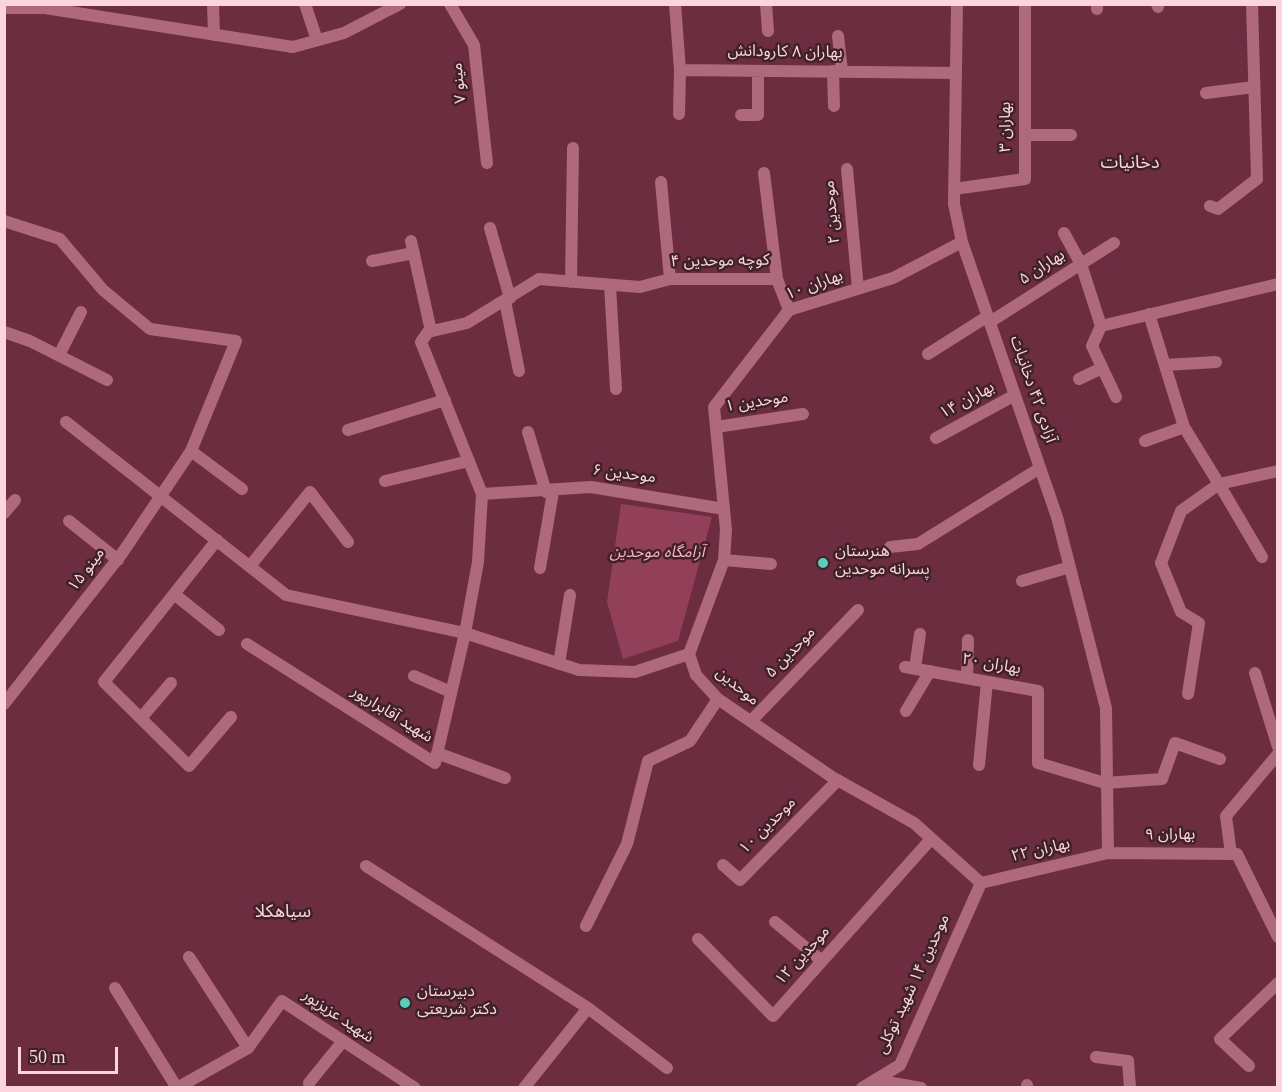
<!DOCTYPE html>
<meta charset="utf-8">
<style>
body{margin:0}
#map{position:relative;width:1282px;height:1092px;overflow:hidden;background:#6c2d41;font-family:Georgia,serif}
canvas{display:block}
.frame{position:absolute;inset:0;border:6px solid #fcd4dd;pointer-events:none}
.scale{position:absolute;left:18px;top:1047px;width:100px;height:27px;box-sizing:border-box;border:3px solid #fcd4dd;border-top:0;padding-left:8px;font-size:18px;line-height:21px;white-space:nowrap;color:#fcd4dd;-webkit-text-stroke:4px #3e2129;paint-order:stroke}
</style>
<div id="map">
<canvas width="1282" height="1092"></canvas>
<div class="frame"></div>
<div class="scale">50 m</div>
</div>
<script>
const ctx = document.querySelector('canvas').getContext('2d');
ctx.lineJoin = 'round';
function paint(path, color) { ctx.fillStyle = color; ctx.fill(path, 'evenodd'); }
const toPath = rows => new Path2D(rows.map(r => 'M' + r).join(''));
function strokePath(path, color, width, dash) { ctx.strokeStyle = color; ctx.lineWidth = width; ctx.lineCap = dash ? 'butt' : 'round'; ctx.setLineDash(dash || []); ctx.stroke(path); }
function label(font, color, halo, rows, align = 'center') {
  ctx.font = font + ' Georgia,"Noto Sans Arabic",serif'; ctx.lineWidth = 5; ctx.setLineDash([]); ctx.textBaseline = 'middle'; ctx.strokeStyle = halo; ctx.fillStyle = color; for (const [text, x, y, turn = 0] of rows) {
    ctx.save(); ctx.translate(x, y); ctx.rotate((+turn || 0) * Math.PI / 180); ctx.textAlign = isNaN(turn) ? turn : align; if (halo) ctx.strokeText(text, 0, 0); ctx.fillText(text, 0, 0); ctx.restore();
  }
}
paint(toPath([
 [621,504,712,517,678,641,623,659,607,602]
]), '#923f59');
strokePath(toPath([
 [213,4,214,35],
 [305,4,317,40],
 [450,4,474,45,487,163],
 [675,4,680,70,956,73],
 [766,4,768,31],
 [957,4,954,204,962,242,1057,517,1106,708,1108,853],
 [1157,4,1158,7],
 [4,8,45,8,293,47,344,33,400,4],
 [1097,9,1097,4],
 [838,36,842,71],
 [833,71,834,106],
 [1206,93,1254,87],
 [679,114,680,70],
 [741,115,758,115,758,71],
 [1025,135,1071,135],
 [847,169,858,289],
 [764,173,777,279],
 [661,182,670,279],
 [954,189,1025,179,1025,4],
 [1210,206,1218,209,1257,179,1252,4],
 [4,221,60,239,103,290,150,329,236,341,191,451,123,552,4,704],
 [490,228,510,298],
 [1064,233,1081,264,1101,326,1278,284],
 [411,241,431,331],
 [962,242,893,278,789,310,714,407,726,530,724,560,689,654,696,675,718,699,832,777,914,823,981,883],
 [372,261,414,253],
 [571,282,573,148],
 [610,285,616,389],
 [505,301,519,371],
 [1149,314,1184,427,1219,484,1278,471],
 [990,322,1114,243],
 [1101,326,1092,346,1116,397],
 [4,332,30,341,107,380],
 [928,354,988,316],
 [59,355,81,312],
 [1165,365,1216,362],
 [1079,379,1102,368],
 [66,422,286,595,465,633,435,763,247,644],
 [716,427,803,414],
 [348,430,445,400],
 [528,432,546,492],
 [936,438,1015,395],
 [1145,441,1184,427],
 [191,451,242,489],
 [385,481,469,461],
 [482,494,591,487,724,509],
 [4,513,15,500],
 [69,521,118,560],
 [217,540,104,682,189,766,231,717],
 [890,547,918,544,1040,468],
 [724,560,771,564],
 [250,566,310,492,348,542],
 [540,568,553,492],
 [1022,581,1070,567],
 [174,594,219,630],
 [689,654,635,672,579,670,465,633,478,562,482,494,421,342,428,332,467,323,539,279,640,287,670,279,777,279,789,310],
 [559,664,570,595],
 [905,667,1038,691,1038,763,1105,783,1162,779,1175,743,1220,759],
 [915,668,920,634],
 [1255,673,1278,747],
 [414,676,451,692],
 [967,678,968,640],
 [1188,694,1199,623,1181,612,1161,563,1181,511,1219,484,1262,557],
 [906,711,930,671],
 [141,718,171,683],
 [751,721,858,610],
 [437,753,505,778],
 [979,765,987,682],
 [1231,854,1226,816,1278,754],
 [723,865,740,880,838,780],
 [366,866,588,1008,524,1088],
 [981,883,1108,853,1237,854,1278,937],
 [775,922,822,961],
 [586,926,627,844,648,761,690,741,718,699],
 [698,939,773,1016,931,839],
 [189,957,248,1048],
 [115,988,177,1088],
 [588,1008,667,1068],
 [1096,1057,1128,1061,1130,1088],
 [1249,1066,1220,1039,1278,983],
 [875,1080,921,1088],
 [309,1083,343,1041],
 [1027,1085,1027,1088],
 [177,1088,248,1048,282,1001,415,1088],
 [862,1088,900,1065,981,883]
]), '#af697c', 12);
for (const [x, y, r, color] of [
 [823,563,6,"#5acebd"],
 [405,1003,6,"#5acebd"]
]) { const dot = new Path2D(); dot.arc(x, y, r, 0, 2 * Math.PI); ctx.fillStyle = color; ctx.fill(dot); strokePath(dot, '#3e2129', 2); }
label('16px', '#fcd4dd', '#3e2129', [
 ["بهاران ۸ کارودانش",785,54,1],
 ["مینو ۷",461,83,-96],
 ["بهاران ۳",1008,127,-90],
 ["موحدین ۲",834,212,-95],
 ["کوچه موحدین ۴",720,263,-1],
 ["بهاران ۵",1043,269,-33],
 ["بهاران ۱۰",815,287,-20],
 ["آزادی ۴۲ دخانیات",1031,390,71],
 ["بهاران ۱۴",968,402,-29],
 ["موحدین ۱",757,404,-9],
 ["موحدین ۶",624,476,7],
 ["مینو ۱۵",88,571,-53],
 ["موحدین ۵",792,654,-46],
 ["بهاران ۲۰",991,666,10],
 ["موحدین",736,688,39],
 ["شهید آقابرارپور",391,716,32],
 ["موحدین ۱۰",769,827,-45],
 ["بهاران ۹",1170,837],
 ["بهاران ۲۲",1041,852,-13],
 ["موحدین ۱۲",804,957,-48],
 ["موحدین ۱۴ شهید توکلی",915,985,-65],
 ["شهید عزیزپور",337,1018,34]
]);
label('16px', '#fcd4dd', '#3e2129', [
 ["هنرستان",835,554],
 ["پسرانه موحدین",835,572],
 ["دبیرستان",417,994],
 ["دکتر شریعتی",417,1012]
], 'left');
label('italic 16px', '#fbaec2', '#3e2129', [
 ["آرامگاه موحدین",657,555]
]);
label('18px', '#fcd4dd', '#3e2129', [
 ["دخانیات",1130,165],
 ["سیاهکلا",283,914]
]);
</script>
